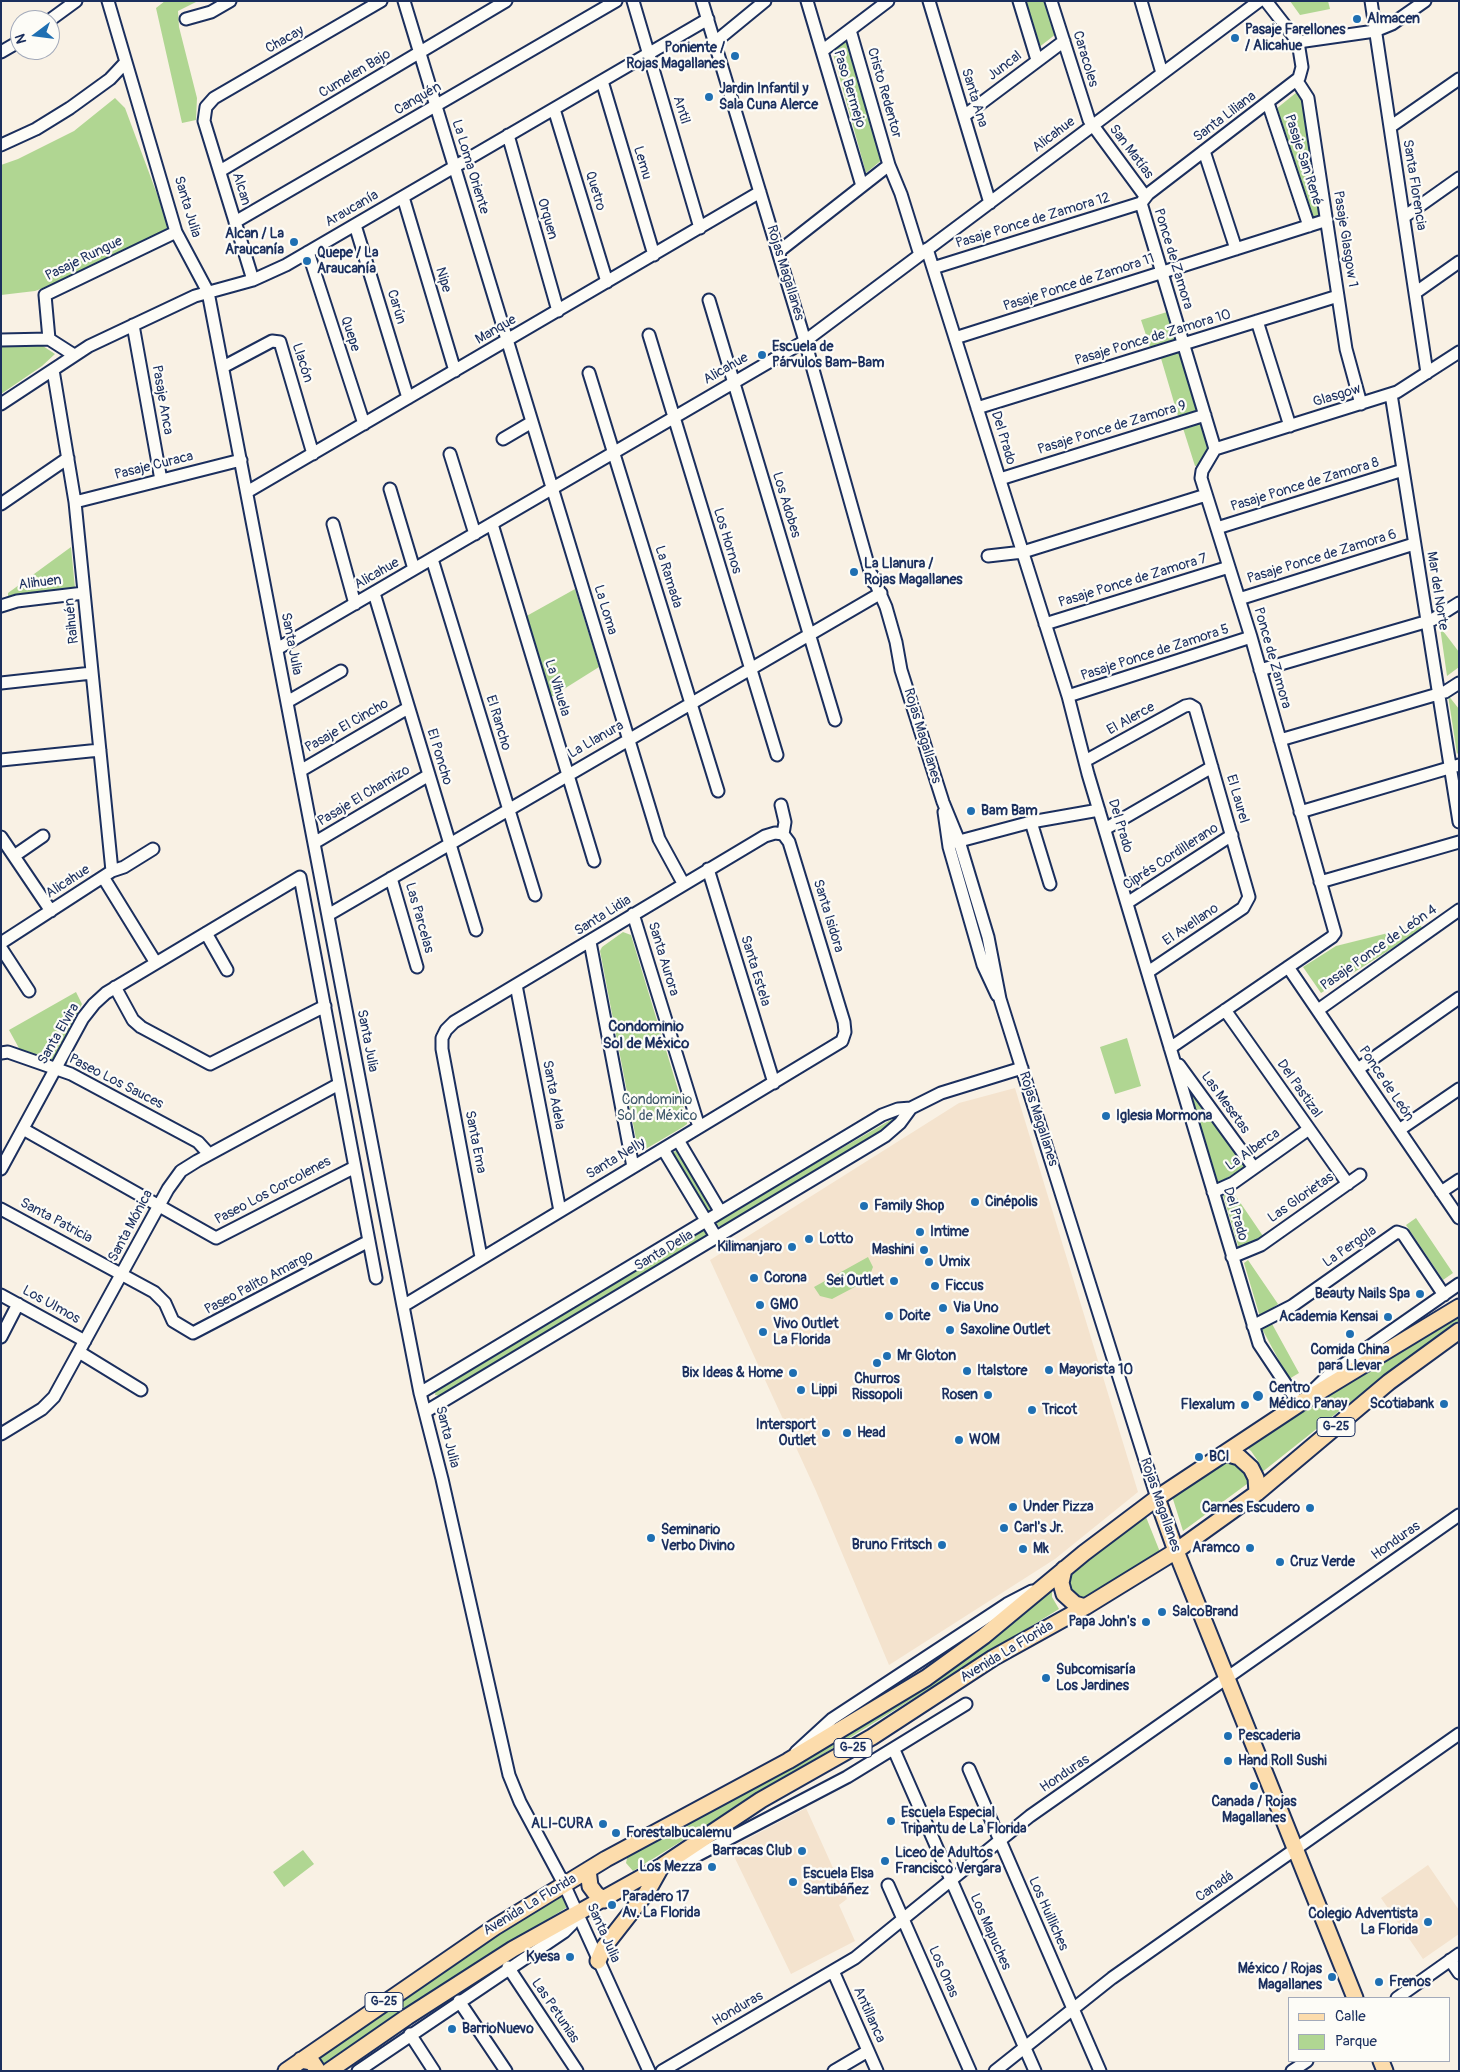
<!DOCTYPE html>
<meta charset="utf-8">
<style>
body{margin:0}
#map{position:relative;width:1460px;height:2072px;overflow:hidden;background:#f9f1e4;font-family:Pangolin,sans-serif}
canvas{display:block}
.frame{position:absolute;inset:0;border:2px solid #1b2f5e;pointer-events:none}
.legend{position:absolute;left:1288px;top:1997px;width:162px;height:65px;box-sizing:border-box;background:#fdfcf7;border:1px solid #a3aaba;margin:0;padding:6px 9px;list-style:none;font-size:15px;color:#1b2f5e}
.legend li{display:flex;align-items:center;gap:10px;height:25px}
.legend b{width:25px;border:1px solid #a3aaba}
.north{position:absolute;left:10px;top:10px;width:50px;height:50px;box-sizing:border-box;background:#fdfcf7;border:1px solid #a3aaba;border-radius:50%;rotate:255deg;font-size:14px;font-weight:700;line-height:20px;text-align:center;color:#1b2f5e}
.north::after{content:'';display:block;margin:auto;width:18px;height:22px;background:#1f6fb2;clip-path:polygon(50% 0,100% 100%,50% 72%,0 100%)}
</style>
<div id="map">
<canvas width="1460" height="2072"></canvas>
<div class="frame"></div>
<ul class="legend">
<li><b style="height:6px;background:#fcdcac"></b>Calle</li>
<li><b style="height:14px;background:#b0d692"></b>Parque</li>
</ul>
<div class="north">N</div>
</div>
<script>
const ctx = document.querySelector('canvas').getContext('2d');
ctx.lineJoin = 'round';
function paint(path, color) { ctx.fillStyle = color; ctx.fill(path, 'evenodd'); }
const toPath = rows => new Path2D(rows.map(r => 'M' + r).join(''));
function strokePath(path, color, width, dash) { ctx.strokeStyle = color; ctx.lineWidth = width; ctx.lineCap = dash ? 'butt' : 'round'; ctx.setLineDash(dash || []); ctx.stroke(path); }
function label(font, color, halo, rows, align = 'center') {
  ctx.font = font + ' Pangolin,sans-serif'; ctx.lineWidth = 4.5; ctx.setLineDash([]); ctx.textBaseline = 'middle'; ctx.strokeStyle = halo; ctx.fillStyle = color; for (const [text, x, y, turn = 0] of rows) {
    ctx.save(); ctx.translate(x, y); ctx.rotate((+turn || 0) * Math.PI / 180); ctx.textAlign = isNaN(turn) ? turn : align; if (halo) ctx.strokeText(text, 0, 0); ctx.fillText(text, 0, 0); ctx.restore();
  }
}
paint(toPath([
 [1015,1088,1138,1492,1055,1559,889,1665,816,1491,710,1260,959,1103],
 [806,1808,847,1899,839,1905,855,1941,791,1974,730,1848],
 [1428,1865,1459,1910,1459,1934,1423,1959,1381,1898]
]), '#f4e3ce');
paint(toPath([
 [165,1,198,1,178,11,179,27,197,98,196,120,182,123,156,8],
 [1024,1,1046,1,1056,34,1038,48],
 [1290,1,1328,1,1330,9,1300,15],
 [846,41,884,158,866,173,832,50],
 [1297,92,1302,94,1319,217,1310,219,1276,109],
 [115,98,125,108,167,221,168,230,68,279,35,291,1,295,1,165,18,159,74,131],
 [1167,312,1175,339,1150,347,1141,320],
 [40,344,55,354,42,366,1,394,1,346],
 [1180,351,1198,411,1178,416,1160,355],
 [1202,420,1210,446,1201,465,1195,466,1182,425],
 [71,547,75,588,8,598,8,593],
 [575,589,599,667,548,699,523,618],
 [1440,627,1459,652,1459,667,1447,676],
 [1448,695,1459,709,1459,752,1457,754],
 [1420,925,1423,929,1321,993,1303,967,1336,946],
 [623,932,631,935,687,1119,687,1124,683,1127,644,1150,638,1148,637,1144,600,951,602,947],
 [76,992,82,1004,52,1062,20,1050,9,1030],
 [1127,1038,1141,1086,1115,1094,1100,1047],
 [1185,1077,1245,1167,1217,1184],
 [894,1118,898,1119,895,1124,724,1226,717,1226,717,1220],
 [676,1151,681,1155,710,1205,710,1211,706,1211,674,1156,673,1152],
 [1231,1189,1263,1236,1240,1252,1223,1195],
 [1416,1218,1453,1273,1443,1280,1406,1225],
 [706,1228,708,1232,706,1237,442,1396,435,1395,436,1389],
 [868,1257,873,1267,868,1280,832,1299,820,1296,814,1287],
 [1248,1260,1278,1304,1260,1317,1244,1263],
 [1459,1317,1459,1326,1377,1381,1261,1473,1258,1461,1251,1451,1243,1445],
 [1271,1322,1299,1373,1289,1379,1261,1327],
 [1228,1457,1247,1473,1247,1484,1183,1531,1172,1496],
 [1146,1517,1160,1552,1086,1598,1073,1597,1067,1587,1068,1574],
 [1052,1586,1052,1597,1059,1609,633,1871,626,1863,628,1854,846,1734],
 [303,1850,314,1864,284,1887,273,1872],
 [563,1895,569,1906,489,1956,318,2071,296,2071,434,1975]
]), '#b0d692');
const minor = toPath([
 [108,1,176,232,208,292,403,1306,420,1393,442,1479,509,1775,520,1802,564,1884,649,2071],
 [404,1,659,839,683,883],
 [633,1,700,228],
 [702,1,805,341,873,582],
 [807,1,862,186],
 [929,1,990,203],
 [1019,1,1037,60],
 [1051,1,1089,120,1145,196],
 [1141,1,1162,73],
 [1371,1,1427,373],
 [186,19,211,12,230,1],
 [50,20,76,1],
 [850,30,889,165,901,194,920,255],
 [715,42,765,1],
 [1298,42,1375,31,1392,24,1425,1],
 [822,51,888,1],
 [1,52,20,41],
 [602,81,654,255],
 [1297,81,1308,98,1346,349,1361,404],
 [1268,103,1309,226],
 [554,109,607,282],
 [964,116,1064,41],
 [1390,127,1459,79],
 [508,135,558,311],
 [1,145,36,129,70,108,110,79,125,63],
 [1204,151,1236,249],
 [220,171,506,1],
 [403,197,455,371],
 [1141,203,1215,449,1202,471,1201,478,1251,637,1335,933,1332,937,1170,1048],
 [1141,203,1148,194,1299,78,1302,67,1298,42,1266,1],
 [1404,217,1459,178],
 [235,222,616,1],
 [355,225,408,398],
 [927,249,1068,696,1088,774,1259,1344,1299,1404,1330,1374,1459,1284],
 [308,252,364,424],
 [778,252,889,165],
 [933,268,1141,203],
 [253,280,204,121,206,107,214,98,381,1],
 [1415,293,1459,262],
 [709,300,835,720],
 [1257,321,1290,426],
 [133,325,161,480],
 [649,335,777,755],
 [955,338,1327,220],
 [49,339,45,295,176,232],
 [1,340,49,339,74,355],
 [223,367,272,341,280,342,313,454],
 [53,370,75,502,112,871],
 [589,373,718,791],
 [1391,394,1459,822],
 [1,404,89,346,195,296,253,280,286,265,708,19],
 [977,408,1338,296],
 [503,439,532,422],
 [1215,449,1397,392,1459,352],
 [450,454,475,534],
 [1000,479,1205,415],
 [390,489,414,569],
 [247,492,760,192],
 [75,502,241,460],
 [1,504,68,458],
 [333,524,355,604],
 [492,524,594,861],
 [1217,528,1403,470],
 [988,556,1023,552,1206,495],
 [432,559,535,895],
 [872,575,886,607,896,642,901,670,943,802,959,841,988,937,1000,999,1157,1498],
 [374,593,476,930],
 [1239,599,1414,544],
 [1,606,17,601,84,593],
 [1045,624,1229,567],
 [277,649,805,341,1259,1],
 [1260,670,1432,620,1459,603],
 [1,683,92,673],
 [1068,696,1251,637],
 [287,702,341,671],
 [1280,740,1445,692,1459,683],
 [1,760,100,750],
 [1085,761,1185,706,1190,705,1195,708,1249,897,1243,908,1148,972],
 [300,771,408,708],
 [781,805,785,822,783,834],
 [944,812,949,847,983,965,997,995],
 [1300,812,1459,765],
 [1031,822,1050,884],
 [1105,829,1212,767],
 [1,837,51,911],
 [314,843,429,775],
 [952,843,1031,822,1099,810],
 [14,856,43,836],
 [708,869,774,1083],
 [103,877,156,963],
 [391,878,417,967],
 [1320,882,1459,842],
 [1127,903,1232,835],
 [633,914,699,1127],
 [328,915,881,593],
 [206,933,227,970],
 [590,942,633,1167],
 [1,943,112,871,124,867,153,849],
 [1,948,29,991],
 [1288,967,1459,1218],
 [516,985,560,1211],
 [115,987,133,1020,141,1027,210,1064,325,1006],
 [1225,1010,1348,1184],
 [1318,1010,1459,910],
 [1,1053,8,1052,71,1074,198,1142,209,1154],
 [1179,1065,1254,1168],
 [1358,1069,1459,998],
 [23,1129,216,1238,355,1167],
 [1399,1130,1459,1089],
 [678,1140,720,1211],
 [663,1149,716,1237],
 [1,1169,83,1018,94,1004,106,993,300,877,376,1278],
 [1213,1192,1233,1183,1309,1129],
 [1441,1192,1459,1180],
 [1,1209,154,1292,165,1303,173,1321,193,1333,369,1241],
 [481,1257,442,1049,442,1038,446,1030,454,1022,765,836,775,833,783,834],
 [1232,1257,1261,1245,1360,1175],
 [1,1295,85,1341],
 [403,1306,842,1041,845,1032,844,1022,789,842,783,834],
 [1253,1326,1292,1306,1397,1232,1403,1234,1444,1295],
 [1,1337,18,1304],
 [79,1352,141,1390],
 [420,1393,882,1115,898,1109,911,1108,941,1093,1022,1068],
 [425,1412,885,1136,900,1123,911,1108],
 [1,1434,42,1409,54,1397,168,1189,181,1171,197,1161,339,1084],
 [894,1750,1035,2071],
 [796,1752,832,1719,1007,1604,1032,1591],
 [969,1769,1100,2071],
 [671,1864,696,1856,847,1777,966,1704],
 [888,1885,970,2071],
 [1450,1960,1459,1973],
 [508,1967,577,2071],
 [833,1971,877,2071],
 [1397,1998,1459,1954],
 [459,2001,506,2071],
 [410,2034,434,2071],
 [358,2071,564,1932,572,1924,578,1914],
 [662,2071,855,1958,1030,1816,1459,1515],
 [834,2071,868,2051],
 [995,2071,1112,1978,1459,1734],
 [1292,2071,1307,2061]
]);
const major = toPath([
 [1225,1453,1239,1457,1251,1468,1256,1478,1257,1493],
 [1157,1498,1176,1551,1355,1998],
 [1064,1569,1061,1583,1064,1594,1075,1604,1085,1607],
 [588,1870,590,1886,596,1894,604,1900],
 [598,1961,604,1947,647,1892,661,1867],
 [301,2060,312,2062,318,2071],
 [1381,2061,1385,2071],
 [286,2071,495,1927,606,1859,788,1761,926,1678,984,1636,1084,1553,1157,1498,1299,1404,1459,1307],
 [329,2071,407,2017,513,1949,662,1866,761,1800,872,1737,993,1658,1085,1607,1176,1551,1257,1493,1389,1382,1459,1331]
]);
strokePath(minor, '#1b2f5e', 15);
strokePath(major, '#1b2f5e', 19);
strokePath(minor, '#fdfcf7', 11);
strokePath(major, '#fcdcac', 15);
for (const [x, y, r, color] of [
 [1357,19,5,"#1f6fb2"],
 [1235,38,5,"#1f6fb2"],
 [735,56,5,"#1f6fb2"],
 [709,97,5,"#1f6fb2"],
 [294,242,5,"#1f6fb2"],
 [307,261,5,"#1f6fb2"],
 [762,355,5,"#1f6fb2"],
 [854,572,5,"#1f6fb2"],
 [971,811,5,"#1f6fb2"],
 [1106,1116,5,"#1f6fb2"],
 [975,1202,5,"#1f6fb2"],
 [864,1206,5,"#1f6fb2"],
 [920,1232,5,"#1f6fb2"],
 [809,1239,5,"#1f6fb2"],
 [792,1247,5,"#1f6fb2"],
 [924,1250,5,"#1f6fb2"],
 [929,1262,5,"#1f6fb2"],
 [754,1278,5,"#1f6fb2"],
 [894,1281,5,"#1f6fb2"],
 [935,1286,5,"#1f6fb2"],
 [1420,1294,5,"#1f6fb2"],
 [760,1305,5,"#1f6fb2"],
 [943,1308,5,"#1f6fb2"],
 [889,1316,5,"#1f6fb2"],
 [1388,1317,5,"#1f6fb2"],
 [950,1330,5,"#1f6fb2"],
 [763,1332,5,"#1f6fb2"],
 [1350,1334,5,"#1f6fb2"],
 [887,1356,5,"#1f6fb2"],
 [877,1363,5,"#1f6fb2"],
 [1049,1370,5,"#1f6fb2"],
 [967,1371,5,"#1f6fb2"],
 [793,1373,5,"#1f6fb2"],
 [801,1390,5,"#1f6fb2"],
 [988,1395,5,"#1f6fb2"],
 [1258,1396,6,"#1f6fb2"],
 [1444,1404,5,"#1f6fb2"],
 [1245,1405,5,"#1f6fb2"],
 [1032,1410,5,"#1f6fb2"],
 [826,1433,5,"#1f6fb2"],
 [847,1433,5,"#1f6fb2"],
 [959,1440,5,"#1f6fb2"],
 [1199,1457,5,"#1f6fb2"],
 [1013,1507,5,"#1f6fb2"],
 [1310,1508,5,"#1f6fb2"],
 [1004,1528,5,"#1f6fb2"],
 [651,1538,5,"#1f6fb2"],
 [942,1545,5,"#1f6fb2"],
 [1250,1548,5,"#1f6fb2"],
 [1023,1549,5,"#1f6fb2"],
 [1280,1562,5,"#1f6fb2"],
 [1162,1612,5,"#1f6fb2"],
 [1146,1622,5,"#1f6fb2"],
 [1046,1678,5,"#1f6fb2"],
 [1228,1736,5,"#1f6fb2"],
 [1228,1761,5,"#1f6fb2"],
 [1254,1786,5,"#1f6fb2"],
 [891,1821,5,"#1f6fb2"],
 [603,1824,5,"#1f6fb2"],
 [616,1833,5,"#1f6fb2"],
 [802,1851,5,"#1f6fb2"],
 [885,1861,5,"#1f6fb2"],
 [712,1867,5,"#1f6fb2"],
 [793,1882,5,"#1f6fb2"],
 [612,1905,5,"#1f6fb2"],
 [1428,1922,5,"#1f6fb2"],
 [570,1957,5,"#1f6fb2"],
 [1332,1977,5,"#1f6fb2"],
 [1379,1982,5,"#1f6fb2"],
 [452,2029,5,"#1f6fb2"]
]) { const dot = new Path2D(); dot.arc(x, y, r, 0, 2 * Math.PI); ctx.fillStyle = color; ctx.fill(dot); strokePath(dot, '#fdfcf7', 2); }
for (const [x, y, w] of [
 [1336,1427,38],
 [853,1748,38],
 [384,2002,38]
]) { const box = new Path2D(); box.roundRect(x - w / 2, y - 9.5, w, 19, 4); ctx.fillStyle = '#fdfcf7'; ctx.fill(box); strokePath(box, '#1b2f5e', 1); }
label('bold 12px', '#1b2f5e', null, [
 ["G-25",1336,1427],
 ["G-25",853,1748],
 ["G-25",384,2002]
]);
label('bold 14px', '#1b2f5e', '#fdfcf7', [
 ["Almacen",1367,19],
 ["Pasaje Farellones",1245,30],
 ["/ Alicahue",1245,46],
 ["Poniente /",725,48,"right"],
 ["Rojas Magallanes",725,64,"right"],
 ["Jardin Infantil y",719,89],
 ["Sala Cuna Alerce",719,105],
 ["Alcan / La",284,234,"right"],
 ["Araucanía",284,250,"right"],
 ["Quepe / La",317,253],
 ["Araucanía",317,269],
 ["Escuela de",772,347],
 ["Párvulos Bam-Bam",772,363],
 ["La Llanura /",864,564],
 ["Rojas Magallanes",864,580],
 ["Bam Bam",981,811],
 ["Iglesia Mormona",1116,1116],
 ["Cinépolis",985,1202],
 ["Family Shop",874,1206],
 ["Intime",930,1232],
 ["Lotto",819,1239],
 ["Kilimanjaro",782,1247,"right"],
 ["Mashini",914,1250,"right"],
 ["Umix",939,1262],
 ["Corona",764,1278],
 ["Sei Outlet",884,1281,"right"],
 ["Ficcus",945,1286],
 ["Beauty Nails Spa",1410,1294,"right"],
 ["GMO",770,1305],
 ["Via Uno",953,1308],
 ["Doite",899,1316],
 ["Academia Kensai",1378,1317,"right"],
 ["Vivo Outlet",773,1324],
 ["La Florida",773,1340],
 ["Saxoline Outlet",960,1330],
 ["Comida China",1350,1350,"center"],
 ["para Llevar",1350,1366,"center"],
 ["Mr Gloton",897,1356],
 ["Mayorista 10",1059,1370],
 ["Italstore",977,1371],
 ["Bix Ideas & Home",783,1373,"right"],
 ["Churros",877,1379,"center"],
 ["Rissopoli",877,1395,"center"],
 ["Centro",1269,1388],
 ["Médico Panay",1269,1404],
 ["Lippi",811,1390],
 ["Rosen",978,1395,"right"],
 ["Scotiabank",1434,1404,"right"],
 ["Flexalum",1235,1405,"right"],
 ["Tricot",1042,1410],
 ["Intersport",816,1425,"right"],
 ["Outlet",816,1441,"right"],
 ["Head",857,1433],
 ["WOM",969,1440],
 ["BCI",1209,1457],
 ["Under Pizza",1023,1507],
 ["Carnes Escudero",1300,1508,"right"],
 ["Carl's Jr.",1014,1528],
 ["Seminario",661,1530],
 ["Verbo Divino",661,1546],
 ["Bruno Fritsch",932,1545,"right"],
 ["Aramco",1240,1548,"right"],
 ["Mk",1033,1549],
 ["Cruz Verde",1290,1562],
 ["SalcoBrand",1172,1612],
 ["Papa John's",1136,1622,"right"],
 ["Subcomisaría",1056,1670],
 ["Los Jardines",1056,1686],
 ["Pescaderia",1238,1736],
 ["Hand Roll Sushi",1238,1761],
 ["Canada / Rojas",1254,1802,"center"],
 ["Magallanes",1254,1818,"center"],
 ["Escuela Especial",901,1813],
 ["Tripantu de La Florida",901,1829],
 ["ALI-CURA",593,1824,"right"],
 ["Forestalbucalemu",626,1833],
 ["Barracas Club",792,1851,"right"],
 ["Liceo de Adultos",895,1853],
 ["Francisco Vergara",895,1869],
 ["Los Mezza",702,1867,"right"],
 ["Escuela Elsa",803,1874],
 ["Santibáñez",803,1890],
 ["Paradero 17",622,1897],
 ["Av. La Florida",622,1913],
 ["Colegio Adventista",1418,1914,"right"],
 ["La Florida",1418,1930,"right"],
 ["Kyesa",560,1957,"right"],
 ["México / Rojas",1322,1969,"right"],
 ["Magallanes",1322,1985,"right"],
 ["Frenos",1389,1982],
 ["BarrioNuevo",462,2029]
], 'left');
label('14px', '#1b2f5e', '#fdfcf7', [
 ["Chacay",285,40,-30],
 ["Caracoles",1085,59,73],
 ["Juncal",1005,66,-37],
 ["Cumelen Bajo",355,74,-31],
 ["Paso Bermejo",849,89,73],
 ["Cristo Redentor",884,93,74],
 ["Santa Ana",974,98,73],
 ["Canquén",418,99,-30],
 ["Antil",681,110,73],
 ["Santa Liliana",1225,117,-37],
 ["Alicahue",1054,135,-37],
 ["San Matías",1131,152,53],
 ["Pasaje San René",1303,160,72],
 ["Lemu",642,163,73],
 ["La Loma Oriente",470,167,73],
 ["Santa Florencia",1414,185,81],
 ["Alcan",241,189,73],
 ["Quetro",595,191,73],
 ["Santa Julia",187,207,73],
 ["Araucanía",352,209,-30],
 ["Orquen",547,219,74],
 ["Pasaje Ponce de Zamora 12",1033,221,-17],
 ["Pasaje Glasgow 1",1345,239,81],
 ["Pasaje Rungue",84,259,-26],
 ["Ponce de Zamora",1173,259,73],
 ["Rojas Magallanes",785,273,73],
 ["Nipe",443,280,73],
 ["Pasaje Ponce de Zamora 11",1079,283,-18],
 ["Carún",396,307,73],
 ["Manque",496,330,-30],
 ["Quepe",350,334,72],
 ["Pasaje Ponce de Zamora 10",1153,338,-17],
 ["Llacón",302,363,72],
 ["Alicahue",726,369,-30],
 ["Glasgow",1337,396,-17],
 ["Pasaje Anca",162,400,80],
 ["Pasaje Ponce de Zamora 9",1112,428,-17],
 ["Del Prado",1003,438,73],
 ["Pasaje Curaca",154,466,-14],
 ["Pasaje Ponce de Zamora 8",1305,485,-17],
 ["Los Adobes",786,505,73],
 ["Los Hornos",727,541,73],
 ["Pasaje Ponce de Zamora 6",1322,557,-17],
 ["Alicahue",377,574,-30],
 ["La Ramada",668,577,73],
 ["Pasaje Ponce de Zamora 7",1133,581,-17],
 ["Alihuen",40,583,-7],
 ["Mar del Norte",1437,591,81],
 ["La Loma",605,610,73],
 ["Raihuén",72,621,-96],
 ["Santa Julia",291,644,79],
 ["Pasaje Ponce de Zamora 5",1155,653,-18],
 ["Ponce de Zamora",1272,658,74],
 ["La Vihuela",557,688,73],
 ["El Alerce",1131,719,-29],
 ["El Rancho",498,723,73],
 ["Pasaje El Cincho",347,726,-30],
 ["Rojas Magallanes",922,736,73],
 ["La Llanura",596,740,-30],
 ["El Poncho",439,757,73],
 ["Pasaje El Chamizo",364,796,-31],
 ["El Laurel",1237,799,74],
 ["Del Prado",1120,826,73],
 ["Ciprés Cordillerano",1171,857,-33],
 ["Alicahue",68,882,-33],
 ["Santa Lidia",603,916,-32],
 ["Santa Isidora",828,916,73],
 ["Las Parcelas",419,918,74],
 ["El Avellano",1191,925,-34],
 ["Pasaje Ponce de León 4",1379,948,-35],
 ["Santa Aurora",663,959,73],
 ["Santa Estela",755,971,73],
 ["Santa Elvira",59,1034,-60],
 ["Santa Julia",367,1041,79],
 ["Paseo Los Sauces",116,1082,27],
 ["Ponce de León",1386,1084,56],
 ["Del Pastizal",1299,1089,55],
 ["Santa Adela",553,1095,79],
 ["Las Mesetas",1225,1103,54],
 ["Rojas Magallanes",1038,1119,72],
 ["Santa Ema",475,1142,79],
 ["La Alberca",1253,1150,-35],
 ["Santa Nelly",616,1159,-31],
 ["Paseo Los Corcolenes",273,1191,-28],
 ["Las Glorietas",1301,1198,-35],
 ["Del Prado",1235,1214,73],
 ["Santa Patricia",56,1221,28],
 ["Santa Mónica",131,1226,-62],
 ["La Pergola",1350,1247,-35],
 ["Santa Delia",664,1251,-31],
 ["Paseo Palito Amargo",259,1283,-28],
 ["Los Ulmos",51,1305,29],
 ["Santa Julia",447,1437,76],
 ["Rojas Magallanes",1160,1505,71],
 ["Honduras",1396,1541,-35],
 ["Avenida La Florida",1007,1652,-31],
 ["Honduras",1065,1774,-34],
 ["Canadá",1215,1887,-35],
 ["Avenida La Florida",530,1905,-31],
 ["Los Huilliches",1048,1914,66],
 ["Los Mapuches",990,1932,66],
 ["Santa Julia",603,1933,66],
 ["Los Onas",943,1972,66],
 ["Honduras",738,2009,-30],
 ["Las Petunias",555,2011,56],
 ["Antillanca",869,2015,66]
]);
label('14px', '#40596b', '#fdfcf7', [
 ["Condominio",657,1100],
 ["Sol de México",657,1116]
]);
label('bold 15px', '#1b2f5e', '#fdfcf7', [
 ["Condominio",646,1027],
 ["Sol de México",646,1044]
]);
</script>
